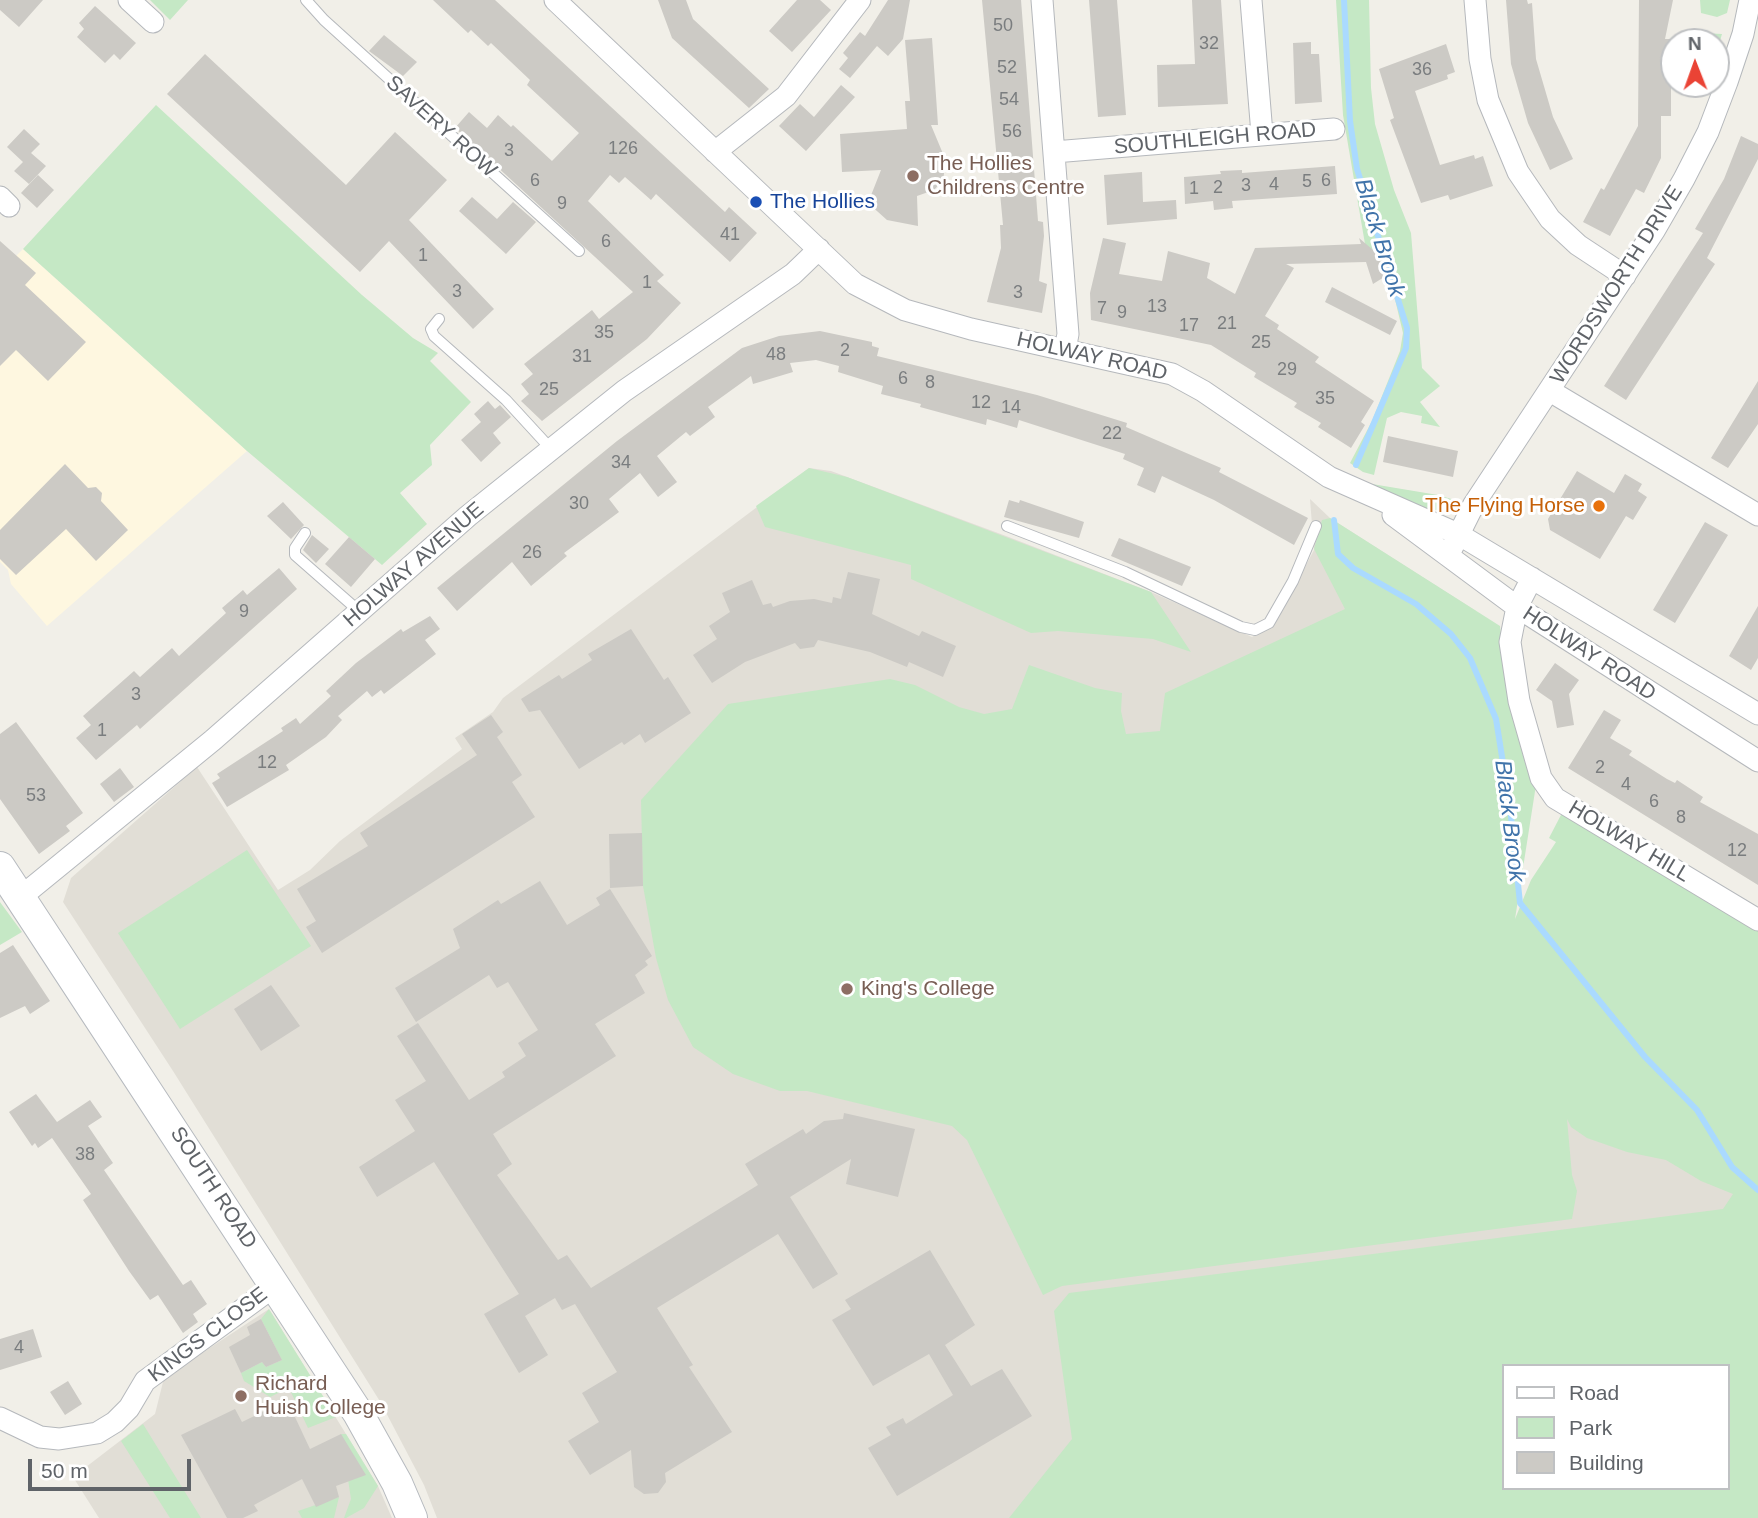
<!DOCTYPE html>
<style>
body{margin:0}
#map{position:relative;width:1758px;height:1518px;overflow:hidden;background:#f1efe8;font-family:Helvetica,sans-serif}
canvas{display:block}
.legend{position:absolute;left:1502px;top:1364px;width:228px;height:126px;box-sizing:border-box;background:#fff;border:2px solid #bfc1c3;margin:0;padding:9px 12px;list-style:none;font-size:21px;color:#5f6368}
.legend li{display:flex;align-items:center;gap:14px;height:35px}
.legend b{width:35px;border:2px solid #bfc1c3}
.north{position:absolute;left:1660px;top:28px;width:70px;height:70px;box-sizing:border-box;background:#fff;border:2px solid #bfc1c3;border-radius:50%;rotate:359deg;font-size:19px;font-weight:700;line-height:28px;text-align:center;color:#5f6368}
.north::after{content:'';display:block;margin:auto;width:24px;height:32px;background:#ea4335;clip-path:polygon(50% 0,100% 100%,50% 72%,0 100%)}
.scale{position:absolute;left:28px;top:1459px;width:163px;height:32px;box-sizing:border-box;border:4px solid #5f6368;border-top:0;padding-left:9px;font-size:21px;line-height:24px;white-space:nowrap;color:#5f6368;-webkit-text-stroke:5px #fff;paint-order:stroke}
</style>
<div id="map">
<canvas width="1758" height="1518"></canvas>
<ul class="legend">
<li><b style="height:9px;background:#fff"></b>Road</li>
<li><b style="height:19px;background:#c5e8c5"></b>Park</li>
<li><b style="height:19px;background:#cccac5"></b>Building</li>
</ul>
<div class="north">N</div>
<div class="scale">50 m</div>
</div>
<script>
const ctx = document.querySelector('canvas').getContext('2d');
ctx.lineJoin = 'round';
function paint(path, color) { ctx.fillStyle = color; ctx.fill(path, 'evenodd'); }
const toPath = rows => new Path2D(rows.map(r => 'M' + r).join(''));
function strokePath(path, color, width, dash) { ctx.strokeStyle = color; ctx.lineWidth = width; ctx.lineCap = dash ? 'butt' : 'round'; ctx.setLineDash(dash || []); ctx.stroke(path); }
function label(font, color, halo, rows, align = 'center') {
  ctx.font = font + ' Helvetica,sans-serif'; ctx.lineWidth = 6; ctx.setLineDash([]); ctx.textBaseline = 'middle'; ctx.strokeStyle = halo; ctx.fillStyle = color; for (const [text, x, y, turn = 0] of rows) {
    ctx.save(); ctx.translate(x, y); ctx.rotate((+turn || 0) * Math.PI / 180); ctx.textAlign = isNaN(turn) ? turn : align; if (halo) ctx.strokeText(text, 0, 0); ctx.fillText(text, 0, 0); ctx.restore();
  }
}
paint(toPath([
 [23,249,247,451,47,626,11,584,8,570,0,562,0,272]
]), '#fef7e0');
paint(toPath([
 [809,468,831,471,1006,536,1151,592,1252,637,1270,626,1280,614,1314,550,1310,499,1330,518,1476,611,1514,923,1758,1172,1758,1518,437,1518,424,1485,381,1403,173,1071,63,902,71,878,197,767,278,890,310,870,340,841,462,749,455,738,493,712,503,698],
 [1504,1366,1728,1366,1728,1488,1504,1488],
 [269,1309,378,1486,392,1518,99,1518,73,1477,155,1414,164,1378]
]), '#e1ded6');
paint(toPath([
 [150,0,188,0,170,20],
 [1336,0,1369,0,1371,88,1375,124,1394,190,1411,233,1422,368,1440,386,1420,402,1440,427,1421,423,1422,416,1401,412,1387,418,1374,475,1363,472,1350,463,1372,421,1400,351,1403,333,1389,274,1365,244,1343,115],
 [1700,0,1730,0,1727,13,1717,17,1701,13],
 [1701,33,1722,34,1716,54,1716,42,1702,42],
 [156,105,362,295,413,338,438,353,430,361,471,402,430,445,432,465,400,493,427,524,382,565,247,451,23,249],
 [809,468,847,477,1151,592,1191,652,1153,639,1058,631,1031,633,911,579,911,565,765,527,756,506],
 [1366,483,1438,495,1458,501,1452,508,1427,511],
 [1330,518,1500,626,1507,689,1536,785,1515,919,1531,880,1556,842,1549,838,1562,813,1758,931,1758,1518,1009,1518,1072,1439,1054,1311,1069,1293,1723,1209,1733,1194,1701,1181,1666,1160,1627,1152,1587,1138,1571,1127,1567,1119,1572,1175,1577,1191,1572,1219,1062,1286,1043,1295,967,1140,952,1126,807,1091,780,1091,733,1074,693,1047,668,1000,656,958,643,886,641,800,728,704,890,679,915,685,959,707,984,714,1012,709,1029,665,1095,688,1122,693,1121,711,1126,734,1160,731,1165,693,1345,609,1314,549,1322,520],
 [1504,1366,1728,1366,1728,1488,1504,1488],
 [247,850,311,946,180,1029,118,933],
 [0,902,22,932,0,945],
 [269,1309,336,1417,308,1428,289,1388,270,1397,244,1381,241,1373,262,1362,266,1367,282,1360,261,1319],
 [143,1424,201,1518,170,1518,121,1441],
 [341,1434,346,1434,378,1486,364,1508,346,1518,344,1518,351,1499],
 [339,1497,334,1518,302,1518,298,1511]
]), '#c5e8c5');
strokePath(toPath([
 [1344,0,1350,121,1357,169,1407,328,1406,348,1356,465],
 [1334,520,1338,554,1353,568,1416,604,1451,634,1470,658,1496,719,1510,807,1520,903,1645,1057,1697,1110,1732,1167,1758,1190]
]), '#aadaff', 6);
paint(toPath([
 [0,0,43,0,19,27,0,10],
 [433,0,495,0,725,212,729,207,757,233,730,262,656,194,651,200,625,177,619,183,610,175,588,201,664,275,657,281,681,303,647,339,542,421,521,401,529,394,521,384,533,374,524,364,592,310,599,319,633,292,455,128,469,112,487,128,498,115,511,127,513,125,552,161,579,133,527,85,530,80,491,43,488,46,471,30,468,33],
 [658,0,686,0,693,19,769,89,749,108,672,38],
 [797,0,820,0,831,10,792,52,769,31],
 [888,0,910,0,903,39,888,56,877,46,850,78,839,69,848,58,843,53,860,32,865,36],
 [982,0,1021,0,1038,221,1043,222,1044,236,1039,281,1047,284,1042,313,987,302,1001,248,1000,225,1003,225],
 [1089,0,1117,0,1126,115,1098,117],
 [1192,0,1221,0,1228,104,1158,107,1157,65,1195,64],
 [1506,0,1527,0,1528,4,1532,3,1536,59,1553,117,1573,159,1550,170,1528,123,1511,64],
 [1639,0,1673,0,1665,39,1671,39,1671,116,1661,116,1661,158,1644,193,1636,189,1610,236,1583,222,1601,188,1604,190,1638,126],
 [95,6,136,43,120,60,114,54,105,63,77,37,84,29,79,23],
 [384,35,417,62,403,76,369,51],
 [932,38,938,125,931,125,946,161,943,180,934,190,917,196,918,226,887,220,868,203,881,170,842,172,840,134,907,129,905,101,910,101,905,40],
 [1311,42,1311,54,1319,54,1322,102,1295,104,1293,43],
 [1446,44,1455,72,1447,75,1448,79,1415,91,1440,165,1474,155,1475,159,1483,156,1493,186,1450,200,1448,195,1421,203,1390,120,1394,118,1379,69],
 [205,54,346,185,395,132,447,180,409,220,494,309,473,329,389,241,360,272,167,94],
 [841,85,855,97,806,151,779,126,800,104,814,117],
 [24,129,40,144,31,153,46,166,29,184,14,171,23,162,7,147],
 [1741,136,1758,144,1758,159,1707,258,1715,264,1626,400,1604,386,1703,233,1695,229,1724,179],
 [1335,166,1337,194,1232,201,1233,208,1214,210,1213,201,1185,204,1184,177,1221,174,1220,171,1242,170,1242,173],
 [1142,172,1143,202,1176,200,1177,219,1107,225,1104,175],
 [38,175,54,190,37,208,21,193],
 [472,197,497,219,513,202,536,222,506,254,459,211],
 [1103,238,1126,243,1119,274,1162,281,1168,251,1210,263,1207,278,1235,294,1255,248,1361,244,1359,238,1386,261,1389,274,1373,284,1366,262,1286,264,1294,268,1265,316,1279,325,1277,329,1319,357,1315,362,1374,401,1361,422,1365,425,1351,448,1318,427,1321,423,1294,407,1297,403,1254,377,1256,373,1211,345,1091,320,1090,293],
 [0,241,36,273,25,285,86,342,48,381,16,350,0,366],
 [1332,287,1397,321,1390,335,1325,302],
 [820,331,872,342,872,346,879,348,877,356,1037,395,1127,423,1126,427,1221,468,1219,472,1308,518,1294,545,1214,500,1162,476,1155,493,1137,485,1144,468,1123,459,1125,454,1019,420,1017,428,987,419,986,425,920,407,921,404,881,394,883,386,838,372,839,366,816,360,790,363,793,372,753,384,751,376,708,407,715,417,690,436,686,432,657,456,677,482,658,497,640,473,609,499,619,512,564,553,567,556,531,586,512,562,457,611,437,588,617,441,742,348,779,336],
 [1758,381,1758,424,1728,468,1711,458],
 [488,401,495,409,500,405,511,417,493,433,501,443,481,462,461,440,481,422,474,414],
 [1388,436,1458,451,1453,477,1383,462],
 [65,464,88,488,96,487,102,493,101,501,128,530,96,561,66,529,16,575,0,559,0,530],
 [1577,471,1614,493,1625,474,1642,484,1638,491,1647,497,1633,520,1626,516,1600,559,1550,530,1548,519],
 [1009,500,1019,503,1020,500,1084,522,1079,538,1004,517],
 [283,502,304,525,291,539,267,516],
 [1705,522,1728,535,1675,623,1653,610],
 [312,535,329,549,316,563,303,550],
 [349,537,375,559,351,587,325,564],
 [1119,538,1191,567,1182,586,1111,556],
 [279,568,297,589,140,729,137,725,96,760,76,738,91,725,83,716,134,671,140,677,172,648,179,656,226,613,222,608,243,590,247,595],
 [848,572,880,579,872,614,919,636,922,631,956,646,943,677,909,662,907,667,870,652,818,640,814,647,800,649,795,643,745,662,712,683,693,655,717,639,709,626,730,612,722,593,752,580,763,605,771,603,773,607,790,601,814,599,832,603,833,597,841,599],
 [1758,606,1758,658,1751,670,1729,656],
 [430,616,440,629,425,640,436,654,384,694,381,690,372,697,367,691,338,716,342,720,326,737,286,765,289,770,227,807,212,783,220,778,217,774,283,731,281,728,296,718,300,724,331,696,326,691,356,663,401,629,403,632],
 [631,629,664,680,668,677,691,713,645,743,640,734,624,745,622,742,579,769,540,710,529,712,521,699,559,675,562,679,592,660,588,654],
 [1555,663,1579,680,1569,694,1574,725,1557,728,1552,701,1536,690],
 [1604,710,1621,720,1610,738,1632,751,1629,755,1667,779,1675,783,1677,780,1703,797,1700,802,1758,834,1758,885,1568,768],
 [491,715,503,732,497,737,522,775,512,782,535,817,322,953,306,927,316,921,297,889,368,846,360,833,477,755,462,734],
 [16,722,83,813,66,826,70,831,39,854,0,799,0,734],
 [120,768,134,787,114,802,100,784],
 [642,833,643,886,610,888,609,834],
 [540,881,567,925,600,905,596,898,610,889,652,956,645,961,648,965,635,975,645,993,595,1024,616,1056,493,1134,512,1164,497,1175,558,1260,567,1255,591,1288,758,1185,745,1164,803,1129,806,1134,824,1121,843,1119,844,1113,915,1129,898,1197,846,1184,851,1159,790,1197,838,1274,813,1289,778,1234,657,1308,693,1365,689,1367,732,1432,665,1473,666,1482,658,1493,644,1494,634,1487,631,1450,590,1475,568,1441,599,1422,582,1393,617,1372,575,1304,562,1310,555,1298,525,1316,548,1355,519,1373,484,1314,519,1294,434,1162,377,1197,359,1167,415,1131,395,1100,426,1081,397,1036,418,1023,469,1100,505,1077,502,1072,526,1056,518,1043,538,1030,508,982,497,988,489,975,416,1022,395,988,460,948,453,929,498,900,501,904],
 [13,945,50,1001,30,1014,25,1006,0,1018,0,953],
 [271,985,300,1026,261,1051,234,1009],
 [36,1094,57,1122,90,1100,102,1117,88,1126,113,1163,104,1170,183,1285,191,1280,207,1304,193,1314,198,1322,183,1333,158,1295,150,1300,129,1271,83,1200,91,1194,52,1138,38,1148,35,1143,32,1146,9,1112],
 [930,1250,975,1325,945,1345,971,1386,1002,1369,1032,1416,897,1496,868,1448,891,1435,886,1427,903,1418,906,1424,953,1395,929,1354,873,1386,832,1320,851,1309,845,1300],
 [261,1319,282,1360,266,1367,262,1362,241,1373,229,1347,250,1335,247,1327],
 [33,1329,42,1357,0,1370,0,1339],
 [68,1381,82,1404,65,1415,50,1392],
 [287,1400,310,1449,341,1434,366,1475,336,1486,339,1497,316,1507,302,1479,254,1505,258,1511,243,1518,227,1518,181,1435,235,1409,242,1422]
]), '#cccac5');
const lane = toPath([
 [306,0,324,20,579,251],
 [439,319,431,329,434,336,506,400,551,449],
 [1007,526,1125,572,1241,627,1255,630,1269,623,1293,581,1316,526],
 [305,533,295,548,295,555,360,612]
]);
const street = toPath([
 [129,0,153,22],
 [555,0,855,284,905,310,971,329,1172,374,1203,391,1329,477,1458,534,1758,714],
 [1042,0,1068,334,1065,350],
 [1251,0,1262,134],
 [1475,0,1480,59,1488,100,1518,172,1550,219,1578,245,1625,276],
 [715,152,786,96,860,0],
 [1054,152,1334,129],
 [0,197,9,206],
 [1550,391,1758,515],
 [1393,515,1517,607,1758,761],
 [1449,554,1474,504,1654,231,1684,179,1708,132,1727,82,1743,34,1750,0],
 [1532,578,1517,607,1510,642,1519,701,1541,778,1555,798,1758,920],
 [22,896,213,740,468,516,624,391,793,274,819,249],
 [0,1418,40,1437,59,1439,97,1433,115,1422,129,1408,145,1381,276,1285]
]);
const secondary = toPath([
 [0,867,358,1413,397,1483,412,1518]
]);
strokePath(lane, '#b5b8bc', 12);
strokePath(street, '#b5b8bc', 23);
strokePath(secondary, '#b6babf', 32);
strokePath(lane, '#fff', 10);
strokePath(street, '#fff', 21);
strokePath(secondary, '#fff', 30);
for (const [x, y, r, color] of [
 [913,176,7,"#8d6e63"],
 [756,202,7,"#1a4fb4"],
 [1599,506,7,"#e8710a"],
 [847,989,7,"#8d6e63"],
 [241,1396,7,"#8d6e63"]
]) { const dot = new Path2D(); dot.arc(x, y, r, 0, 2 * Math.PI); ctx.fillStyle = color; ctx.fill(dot); strokePath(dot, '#fff', 2.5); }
label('18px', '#7a7d7f', null, [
 ["50",1003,26],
 ["32",1209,44],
 ["52",1007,68],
 ["36",1422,70],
 ["54",1009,100],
 ["56",1012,132],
 ["126",623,149],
 ["3",509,151],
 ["6",535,181],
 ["6",1326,181],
 ["5",1307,182],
 ["4",1274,185],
 ["3",1246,186],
 ["2",1218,188],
 ["1",1194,189],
 ["9",562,204],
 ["41",730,235],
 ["6",606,242],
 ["1",423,256],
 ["1",647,283],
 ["3",457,292],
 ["3",1018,293],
 ["13",1157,307],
 ["7",1102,309],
 ["9",1122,313],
 ["21",1227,324],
 ["17",1189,326],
 ["35",604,333],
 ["25",1261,343],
 ["2",845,351],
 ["48",776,355],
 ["31",582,357],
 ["29",1287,370],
 ["6",903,379],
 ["8",930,383],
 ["25",549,390],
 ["35",1325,399],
 ["12",981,403],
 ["14",1011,408],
 ["22",1112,434],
 ["34",621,463],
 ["30",579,504],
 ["26",532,553],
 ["9",244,612],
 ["3",136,695],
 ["1",102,731],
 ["12",267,763],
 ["2",1600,768],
 ["4",1626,785],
 ["53",36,796],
 ["6",1654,802],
 ["8",1681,818],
 ["12",1737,851],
 ["38",85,1155],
 ["4",19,1348]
]);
label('21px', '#5f6368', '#fff', [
 ["SAVERY ROW",441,127,42],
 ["SOUTHLEIGH ROAD",1215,139,-5],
 ["WORDSWORTH DRIVE",1617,285,-58],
 ["HOLWAY ROAD",1092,357,13],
 ["HOLWAY AVENUE",414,565,-41],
 ["HOLWAY ROAD",1589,654,33],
 ["HOLWAY HILL",1629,842,31],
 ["SOUTH ROAD",213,1188,57],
 ["KINGS CLOSE",208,1335,-37]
]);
label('21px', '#785e54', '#fff', [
 ["The Hollies",927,164],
 ["Childrens Centre",927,188],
 ["King's College",861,989],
 ["Richard",255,1384],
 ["Huish College",255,1408]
], 'left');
label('21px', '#164399', '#fff', [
 ["The Hollies",770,202]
], 'left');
label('21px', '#c56008', '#fff', [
 ["The Flying Horse",1585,506]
], 'right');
label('italic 23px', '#4174aa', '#fff', [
 ["Black Brook",1379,238,73],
 ["Black Brook",1509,821,83]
]);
</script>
